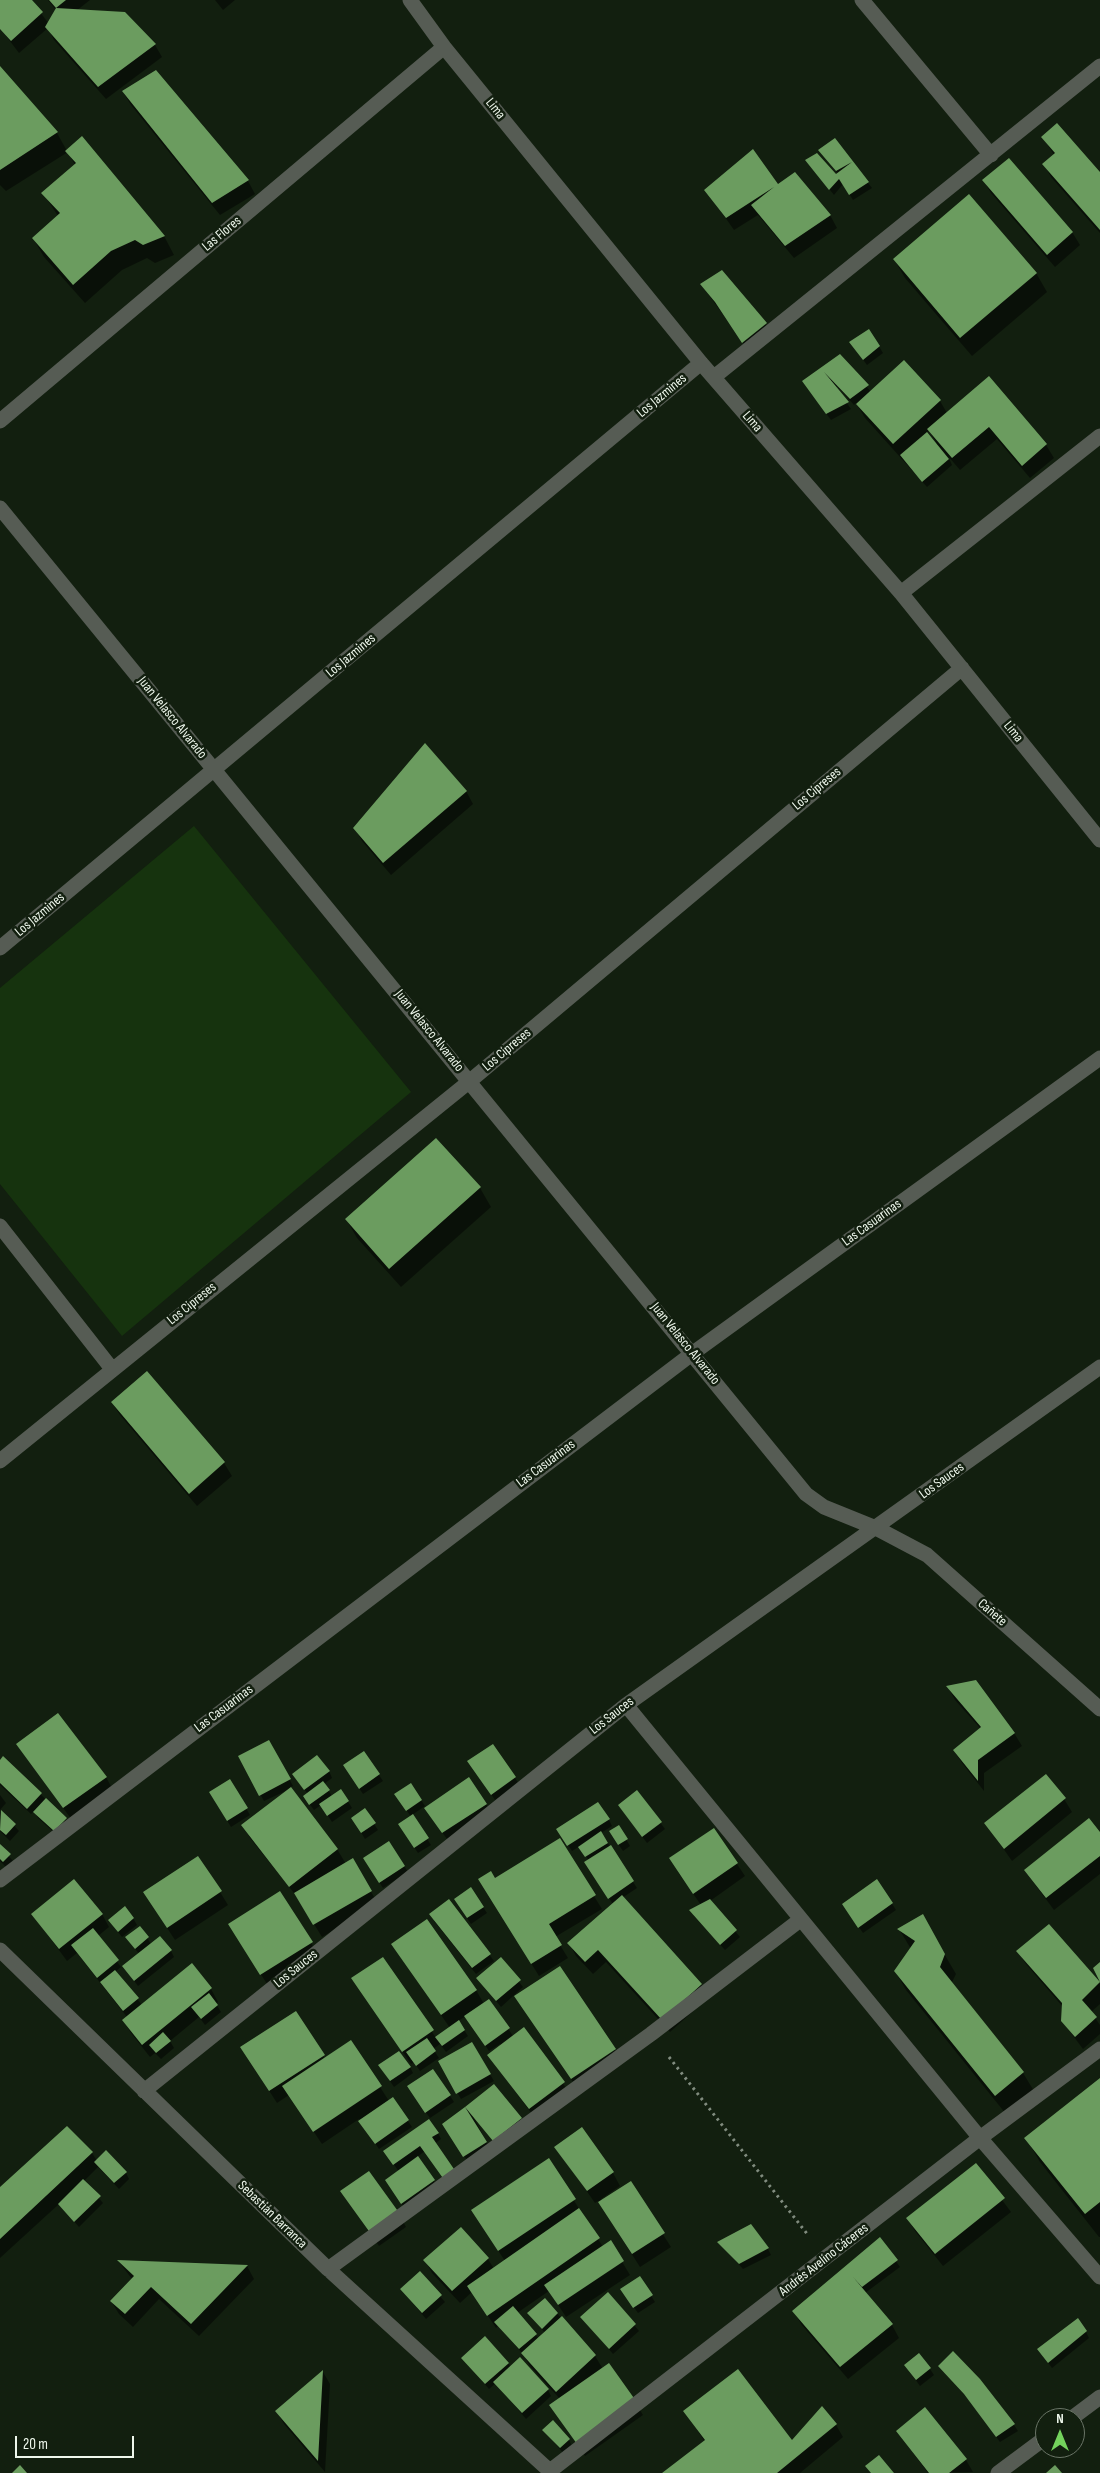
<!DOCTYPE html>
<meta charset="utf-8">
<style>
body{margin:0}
#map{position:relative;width:1100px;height:2473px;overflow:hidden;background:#121f0f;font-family:"Sofia Sans Condensed",sans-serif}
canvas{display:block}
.north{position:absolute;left:1035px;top:2408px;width:50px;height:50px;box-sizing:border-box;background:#121f0f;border:1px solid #6a7567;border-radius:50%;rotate:0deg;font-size:14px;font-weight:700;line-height:20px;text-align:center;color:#edf6eb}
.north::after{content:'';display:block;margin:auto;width:18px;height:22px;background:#73d25c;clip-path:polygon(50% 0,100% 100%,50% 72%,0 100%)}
.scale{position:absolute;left:15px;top:2436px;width:119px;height:22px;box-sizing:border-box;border:2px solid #edf6eb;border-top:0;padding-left:6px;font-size:15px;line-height:18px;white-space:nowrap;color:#edf6eb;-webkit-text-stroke:4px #121f0f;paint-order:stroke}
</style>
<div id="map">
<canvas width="1100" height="2473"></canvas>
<div class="north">N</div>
<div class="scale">20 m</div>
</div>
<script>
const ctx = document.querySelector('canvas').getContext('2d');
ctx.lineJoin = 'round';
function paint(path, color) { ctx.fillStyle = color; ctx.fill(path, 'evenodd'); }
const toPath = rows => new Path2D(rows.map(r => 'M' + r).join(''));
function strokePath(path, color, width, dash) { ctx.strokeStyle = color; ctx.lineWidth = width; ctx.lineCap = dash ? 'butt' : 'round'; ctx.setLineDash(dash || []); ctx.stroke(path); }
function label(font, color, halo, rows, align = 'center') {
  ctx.font = font + ' "Sofia Sans Condensed",sans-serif'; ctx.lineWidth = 5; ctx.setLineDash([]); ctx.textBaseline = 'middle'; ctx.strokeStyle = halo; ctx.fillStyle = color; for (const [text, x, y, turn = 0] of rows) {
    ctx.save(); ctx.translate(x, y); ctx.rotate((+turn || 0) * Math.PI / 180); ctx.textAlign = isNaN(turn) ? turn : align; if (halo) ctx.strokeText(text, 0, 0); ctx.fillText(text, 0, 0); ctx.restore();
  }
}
paint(toPath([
 [194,826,411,1092,122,1336,0,1184,0,988]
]), '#16330e');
paint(toPath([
 [0,0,31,0,49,24,56,10,48,0,90,0,76,11,155,45,162,57,106,99,54,40,48,28,19,53,0,28],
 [215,0,235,0,223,10],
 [0,68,57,133,67,151,164,236,174,255,155,263,147,258,122,270,85,303,44,257,33,238,58,216,43,193,75,165,68,152,6,191,0,185],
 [156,72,248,181,255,194,220,215,131,105,123,92],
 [1043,137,1100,174,1100,233,1051,177,1044,164,1054,155],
 [834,140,872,188,853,200,843,184,834,195,811,166,836,175,838,174,820,150],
 [984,181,1072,232,1080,245,1055,267,991,193],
 [778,186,830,215,837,228,794,258,758,215,734,230,706,190],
 [894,259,1036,273,1047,292,972,356,905,278],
 [722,272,770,330,747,348,701,284],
 [869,330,883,353,867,365,850,342],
 [840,355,871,392,940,401,947,413,989,378,1046,445,1054,458,1030,478,997,439,960,470,948,456,952,465,927,487,865,418,856,403,854,405,837,386,836,388,851,409,831,420,807,388,803,382],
 [929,430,937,444,936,444,926,433],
 [466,791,473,804,391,875,362,841,355,828],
 [436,1140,480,1188,491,1207,401,1287,357,1238,346,1219],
 [147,1373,224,1463,232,1476,197,1506,120,1415,112,1403],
 [948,1687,1014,1733,1022,1746,984,1773,984,1791,962,1763,954,1751,981,1729,955,1700],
 [269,1741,293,1786,290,1787,337,1849,346,1864,353,1860,378,1904,322,1937,298,1898,250,1838,243,1825,290,1789,264,1801,239,1757],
 [17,1745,106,1777,113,1790,72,1820],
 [493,1745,519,1784,495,1800,473,1767],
 [364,1753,383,1781,363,1794,348,1772],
 [3,1758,66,1819,69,1825,58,1836,38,1818,34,1811,31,1814,0,1785,0,1762],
 [329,1771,332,1778,324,1784,332,1796,341,1790,352,1808,332,1822,321,1805,314,1810,308,1802,308,1794,297,1780],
 [230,1781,250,1815,231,1827,210,1793],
 [637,1792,665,1829,647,1843,623,1811],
 [0,1795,6,1803,0,1810],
 [1064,1799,1072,1812,1012,1861,986,1824],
 [400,1800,421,1800,425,1806,412,1815,431,1845,418,1853,403,1831,411,1817],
 [486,1804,490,1810,447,1839,429,1814],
 [364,1809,378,1830,365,1839,356,1824],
 [0,1811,19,1831,10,1841,0,1831],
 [609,1820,612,1826,601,1833,637,1888,622,1898,701,1984,709,1997,670,2032,606,1962,593,1974,576,1956,569,1943,613,1904,589,1869,589,1861,580,1846,572,1851,558,1829],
 [619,1827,630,1846,623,1851,614,1838],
 [714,1830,745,1876,710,1901,740,1937,725,1950,694,1916,691,1910,701,1905,678,1872],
 [1100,1834,1100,1874,1054,1910,1025,1871],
 [559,1840,602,1909,555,1937,568,1958,539,1976,487,1892,495,1879],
 [0,1846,13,1861,7,1868,0,1861],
 [368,1865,404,1866,408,1872,383,1888],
 [877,1881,896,1910,863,1933,847,1910],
 [220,1892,228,1905,175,1940,152,1905],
 [449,1901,494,1961,476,1974,434,1921],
 [459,1906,483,1907,487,1913,471,1924],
 [102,1914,109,1927,98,1936,121,1967,115,1972,142,2005,211,1989,218,2002,216,2004,221,2012,205,2025,199,2017,170,2041,174,2048,161,2059,155,2053,150,2057,131,2033,123,2020,127,2017,77,1953,67,1961,33,1915],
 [922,1916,956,1974,951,1984,1023,2073,1034,2091,1006,2114,906,1990,895,1971,911,1949,899,1929],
 [133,1918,137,1925,122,1937,113,1926],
 [1049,1925,1100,1984,1100,2004,1091,2012,1100,2025,1100,2034,1083,2049,1062,2021,1063,2007,1026,1964,1018,1952],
 [140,1927,151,1944,171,1951,174,1957,138,1986,123,1966,139,1954,127,1938],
 [237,1937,311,1943,319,1956,269,1987],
 [392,1944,476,1990,484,2004,489,2000,513,2036,523,2029,572,2096,538,2122,488,2055,501,2046,500,2044,489,2051,466,2016,458,2021,468,2036,446,2052,440,2044,433,2049,439,2058,420,2071,414,2062,411,2064,353,1979,383,1958,436,2038,450,2028],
 [501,1959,523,1987,501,2007,478,1979],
 [560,1968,623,2062,579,2091,524,2009],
 [304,2026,325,2059,351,2042,389,2101,393,2099,412,2127,379,2149,359,2119,322,2144,289,2095,277,2103,241,2047],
 [471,2043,494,2081,461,2099,439,2062],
 [410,2067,413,2073,394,2087,383,2071],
 [433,2070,454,2102,430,2118,412,2093],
 [1100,2080,1100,2237,1099,2237,1040,2162,1026,2138],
 [494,2086,524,2125,497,2146,472,2114,490,2149,468,2162,444,2124],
 [67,2128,92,2153,97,2161,126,2173,129,2179,119,2189,98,2167,84,2181,103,2203,79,2227,59,2204,0,2258,0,2188],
 [438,2133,441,2139,417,2157,438,2187,405,2209,390,2186,399,2172,389,2157],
 [556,2147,613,2173,620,2186,601,2199,602,2201,630,2183,671,2247,640,2267,598,2201,595,2203],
 [548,2159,603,2247,610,2242,630,2275,566,2317,549,2291,517,2313,539,2339,545,2333,529,2313,545,2300,595,2356,603,2369,635,2402,643,2415,585,2456,551,2406,560,2399,530,2366,523,2354,498,2326,496,2328,472,2292,460,2303,432,2273,425,2260,488,2259,494,2269,505,2261,480,2223],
 [976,2165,1011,2212,943,2266,915,2231,908,2219],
 [342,2192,399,2214,406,2227,379,2246],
 [880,2239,900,2267,865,2293,892,2325,899,2338,848,2379,801,2324,794,2311],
 [719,2242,768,2249,771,2255,743,2269],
 [119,2262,247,2266,254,2279,199,2336,159,2299,133,2327,119,2314,111,2301,132,2279],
 [420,2273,445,2302,426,2319,402,2290],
 [639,2277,655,2302,638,2313,625,2295],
 [608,2294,639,2331,613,2354,582,2317],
 [1086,2332,1089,2338,1052,2368,1039,2350],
 [462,2358,508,2363,511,2368,548,2390,551,2396,526,2419,496,2383,489,2389],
 [905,2365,930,2369,934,2375,920,2386],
 [939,2366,1014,2425,1018,2431,1000,2442,969,2400],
 [323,2372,330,2384,325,2472,284,2424,277,2412],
 [685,2411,792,2442,836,2425,843,2437,800,2473,666,2473,705,2442],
 [544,2430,569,2440,572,2446,564,2454],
 [897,2431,966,2460,973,2472,928,2473]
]), '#0007');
paint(toPath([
 [0,0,32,0,43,12,11,41,0,29],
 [49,0,66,0,56,8,125,12,156,44,98,87,45,27,56,8],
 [0,66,58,132,0,170],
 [156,70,249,180,212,203,122,91],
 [1057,123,1100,172,1100,230,1042,164,1055,153,1041,137],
 [82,136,165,236,143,245,135,240,111,251,73,285,32,238,60,213,41,193,76,163,65,151],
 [835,138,869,182,849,195,839,179,829,190,805,160,817,153,836,174,852,162,836,171,818,150],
 [753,149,778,184,795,172,831,215,785,246,751,205,774,187,726,218,704,190],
 [1009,158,1073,232,1047,255,982,180],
 [969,194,1037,273,960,338,893,259],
 [722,270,767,323,742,343,715,302,700,284],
 [869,329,880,346,863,360,849,342],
 [840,354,869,385,850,399,824,372,849,402,826,414,802,381],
 [904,360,941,400,893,444,856,404],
 [989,376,1047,444,1022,466,989,427,952,458,927,429],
 [927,432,949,459,922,482,900,455],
 [425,743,467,791,383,863,353,828],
 [436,1138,481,1187,389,1269,345,1219],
 [147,1371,225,1462,189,1494,111,1402],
 [976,1680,1015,1733,978,1760,978,1781,953,1750,981,1727,946,1686],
 [58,1713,107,1777,63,1808,16,1744],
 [269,1740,291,1779,259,1796,238,1756],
 [493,1744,516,1777,491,1795,467,1761],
 [364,1751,380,1774,359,1789,343,1765],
 [317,1755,330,1771,304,1790,292,1774],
 [3,1756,42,1793,27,1809,0,1783,0,1760],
 [1046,1774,1066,1798,1004,1849,984,1823],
 [469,1777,487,1804,442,1833,424,1808],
 [230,1779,248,1808,227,1821,209,1792],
 [323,1781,330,1790,309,1805,303,1796],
 [411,1783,422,1800,406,1811,394,1794],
 [291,1787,338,1849,289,1887,241,1825],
 [341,1789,349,1801,327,1816,319,1804],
 [637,1790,662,1822,642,1837,618,1805],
 [46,1798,67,1818,54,1831,33,1812],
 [598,1802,610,1819,567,1846,556,1829],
 [365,1808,376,1823,361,1833,351,1818],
 [1,1810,16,1824,6,1835,0,1830],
 [413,1814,429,1838,414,1848,398,1824],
 [1089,1818,1100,1832,1100,1856,1046,1898,1024,1870],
 [619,1825,628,1839,618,1845,609,1831],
 [714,1828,738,1863,693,1894,669,1858],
 [601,1831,608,1843,585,1857,578,1847],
 [560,1838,596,1895,549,1924,562,1945,531,1964,478,1879,491,1871,495,1878],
 [389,1841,405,1866,379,1883,363,1858],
 [0,1844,11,1854,3,1862,0,1859],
 [611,1845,634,1881,608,1899,584,1862],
 [198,1856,222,1891,167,1928,143,1892],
 [353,1858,372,1891,313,1925,294,1893],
 [74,1879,103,1914,59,1949,31,1914],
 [877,1879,893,1903,858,1928,842,1904],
 [471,1887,484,1907,467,1918,454,1899],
 [280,1891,313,1942,260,1975,228,1924],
 [622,1895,702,1984,662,2020,598,1950,585,1962,567,1943],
 [449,1899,491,1954,472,1968,429,1914],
 [710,1899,737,1930,720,1945,689,1910],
 [125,1906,134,1918,118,1932,108,1920],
 [923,1914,945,1954,940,1967,1024,2072,995,2096,894,1971,915,1941,897,1929],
 [427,1919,477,1990,441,2015,391,1944],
 [1049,1924,1100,1982,1082,2000,1097,2017,1075,2037,1061,2021,1062,2003,1016,1951],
 [140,1926,149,1937,135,1949,125,1937],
 [93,1928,119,1960,97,1978,71,1945],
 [160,1936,172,1950,134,1981,122,1966],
 [383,1957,434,2030,402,2052,351,1978],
 [501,1957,521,1980,496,2001,476,1978],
 [1100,1962,1100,1982,1093,1968],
 [192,1963,212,1988,142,2045,122,2020],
 [560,1966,616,2049,571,2079,514,1996],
 [115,1970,139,1998,123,2011,100,1982],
 [209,1993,218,2005,201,2019,191,2007],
 [489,1999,510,2028,485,2046,464,2016],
 [296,2011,325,2055,269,2091,240,2047],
 [459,2020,465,2030,442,2046,435,2037],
 [524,2027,565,2082,529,2109,487,2055],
 [163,2032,171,2041,156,2053,149,2045],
 [427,2038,436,2051,416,2066,406,2052],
 [351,2040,382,2086,313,2132,282,2086],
 [472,2042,491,2074,456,2094,438,2061],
 [399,2051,411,2067,390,2081,378,2065],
 [433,2069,451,2095,425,2113,407,2086],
 [1100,2078,1100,2202,1085,2214,1024,2138],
 [494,2084,522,2118,493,2141,465,2107],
 [393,2097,409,2120,375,2144,358,2121],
 [465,2107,487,2142,463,2157,442,2124],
 [429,2119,439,2133,432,2137,456,2172,445,2181,420,2146,393,2165,383,2151],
 [67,2126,93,2152,0,2239,0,2187],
 [582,2127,614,2172,587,2191,554,2147],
 [106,2150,127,2172,114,2183,94,2162],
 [418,2156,435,2180,401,2204,385,2180],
 [549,2158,576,2199,498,2251,471,2210],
 [976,2163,1005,2198,935,2254,906,2218],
 [369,2171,400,2214,371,2234,340,2191],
 [83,2179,101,2196,74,2222,58,2204],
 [631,2181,665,2233,632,2254,598,2202],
 [579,2208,600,2238,487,2316,467,2286],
 [751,2224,769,2248,739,2264,717,2242],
 [461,2227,489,2258,452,2291,423,2260],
 [880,2237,898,2260,862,2287,853,2277,893,2324,840,2367,792,2311],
 [611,2240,624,2261,558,2305,544,2285],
 [117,2260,248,2265,191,2324,151,2287,125,2314,110,2301,134,2276],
 [420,2271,442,2295,422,2313,400,2289],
 [640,2276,653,2295,633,2308,620,2289],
 [608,2292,636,2324,609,2349,580,2317],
 [545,2298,558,2313,542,2329,527,2313],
 [513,2306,537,2334,519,2349,494,2322],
 [562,2316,596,2355,556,2392,521,2353],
 [1078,2318,1087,2331,1048,2363,1037,2349],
 [485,2336,509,2363,485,2384,461,2358],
 [953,2351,980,2379,1015,2424,996,2437,964,2394,938,2366],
 [919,2353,931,2368,916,2380,904,2365],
 [520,2357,549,2389,522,2413,493,2382],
 [609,2363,636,2401,577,2444,549,2405],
 [738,2369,792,2440,822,2406,837,2424,777,2473,662,2473,705,2440,683,2411],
 [323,2370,318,2461,275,2411],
 [925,2407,967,2459,949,2473,929,2473,896,2431],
 [553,2420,570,2439,560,2448,542,2430],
 [879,2455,894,2473,871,2473,865,2466],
 [20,2465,27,2473,12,2473],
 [1055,2465,1062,2473,1046,2473]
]), '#6b9c5f');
strokePath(toPath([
 [669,2057,808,2235]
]), '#818c7f', 3, [2.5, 4]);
strokePath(toPath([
 [410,0,444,47,701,363,901,593,1100,840],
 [862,0,991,155],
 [714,377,1100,66],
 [0,421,444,47],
 [0,508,806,1494,824,1507,876,1528,927,1555,1100,1709],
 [901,593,1100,436],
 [0,948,701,363],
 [0,1226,112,1369],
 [0,1461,470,1081,962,668],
 [626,1705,980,2138,1100,2277],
 [0,1880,693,1353,1100,1058],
 [0,1950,328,2269,552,2473],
 [144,2091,626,1705,1100,1367],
 [328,2269,651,2034,800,1920],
 [1072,2418,1100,2397],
 [550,2471,980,2138,1100,2049],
 [998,2473,1045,2438]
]), '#565c54', 15);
label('14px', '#edf6eb', '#121f0f', [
 ["Lima",495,109,51],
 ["Las Flores",222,234,-40],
 ["Los Jazmines",662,396,-40],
 ["Lima",752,422,49],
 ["Los Jazmines",351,656,-40],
 ["Juan Velasco Alvarado",172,718,51],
 ["Lima",1013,732,51],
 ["Los Cipreses",817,789,-40],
 ["Los Jazmines",40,915,-40],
 ["Juan Velasco Alvarado",429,1031,51],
 ["Los Cipreses",507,1050,-40],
 ["Las Casuarinas",872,1223,-36],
 ["Los Cipreses",192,1304,-39],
 ["Juan Velasco Alvarado",685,1344,51],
 ["Las Casuarinas",546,1464,-37],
 ["Los Sauces",942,1481,-36],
 ["Cañete",992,1613,41],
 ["Las Casuarinas",224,1709,-37],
 ["Los Sauces",612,1716,-38],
 ["Los Sauces",296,1969,-39],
 ["Sebastián Barranca",272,2215,44],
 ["Andrés Avelino Cáceres",824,2260,-38]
]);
</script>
